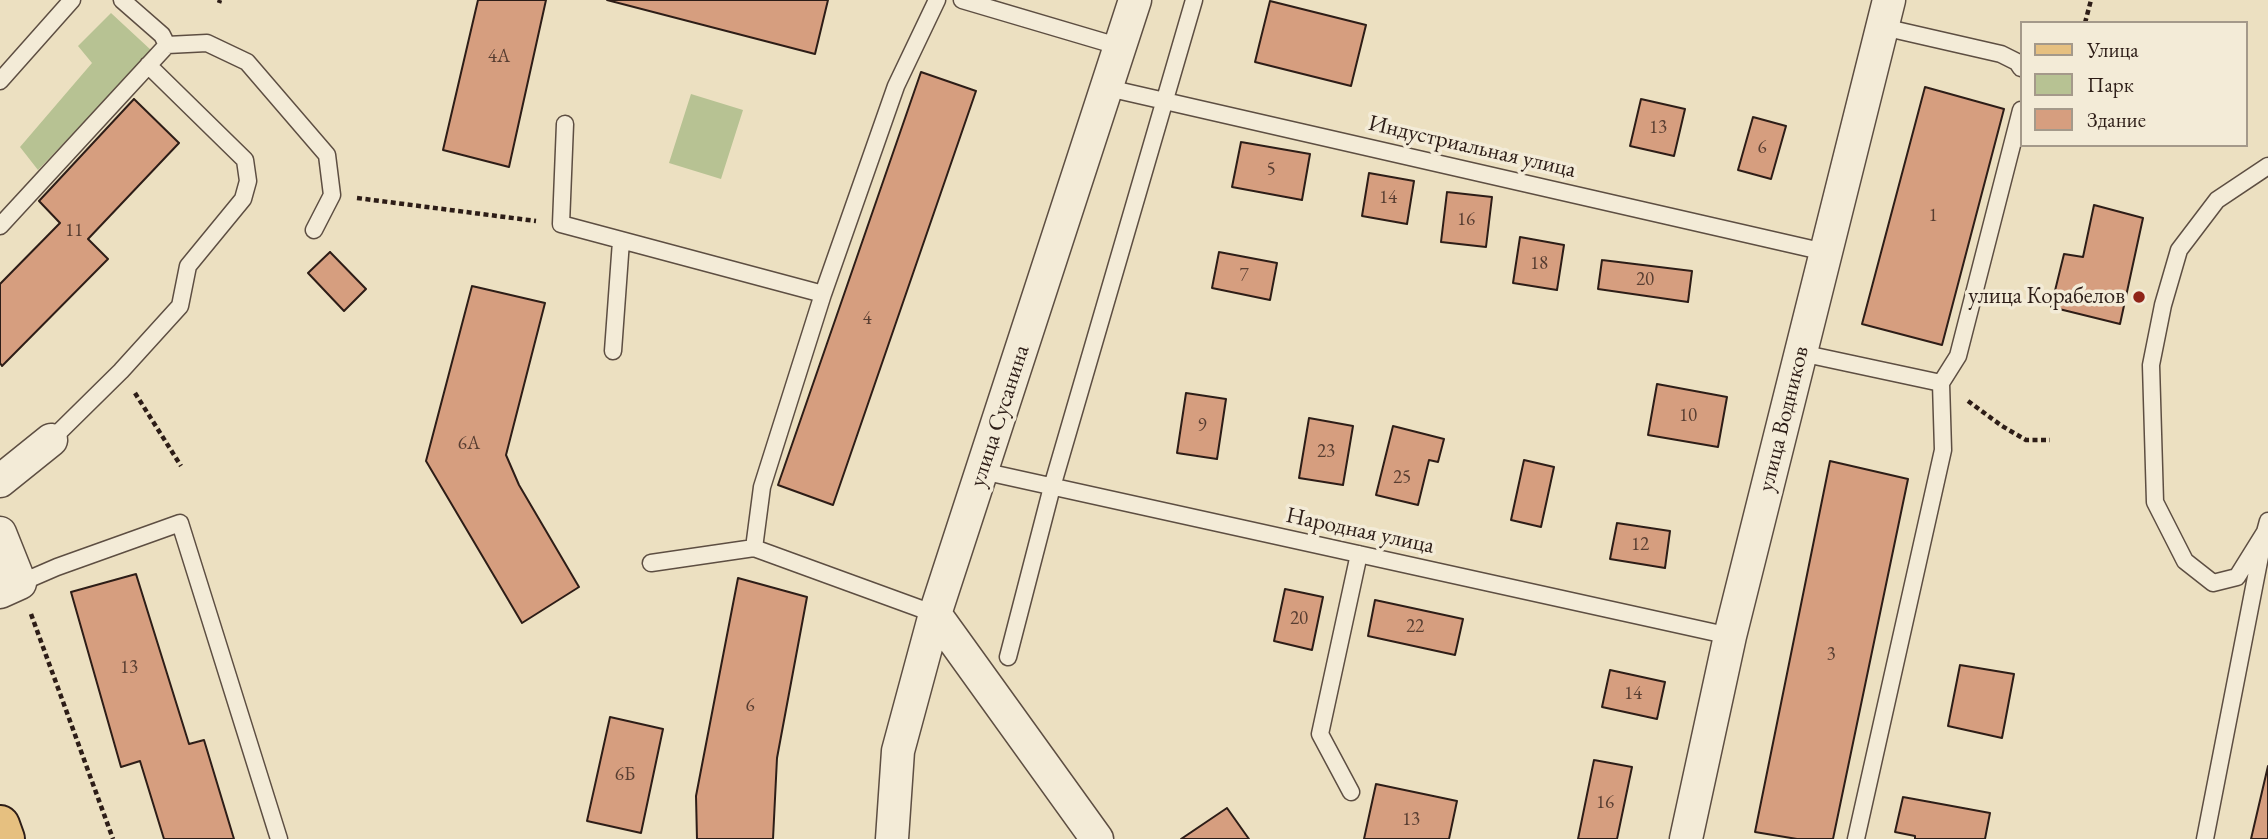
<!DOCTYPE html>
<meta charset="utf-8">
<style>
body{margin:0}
#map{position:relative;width:2268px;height:839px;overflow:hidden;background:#ece0c1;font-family:"EB Garamond",serif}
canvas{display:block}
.legend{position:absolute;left:2020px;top:21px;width:228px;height:126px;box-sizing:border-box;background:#f3ebd7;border:2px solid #a4998a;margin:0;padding:9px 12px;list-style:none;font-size:21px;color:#2d1d17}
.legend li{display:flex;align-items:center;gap:14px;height:35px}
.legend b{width:35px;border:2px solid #a4998a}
</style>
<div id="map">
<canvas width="2268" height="839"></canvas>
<ul class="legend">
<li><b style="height:9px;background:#e6c080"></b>Улица</li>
<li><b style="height:19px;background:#b7c293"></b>Парк</li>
<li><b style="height:19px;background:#d69e7f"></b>Здание</li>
</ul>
</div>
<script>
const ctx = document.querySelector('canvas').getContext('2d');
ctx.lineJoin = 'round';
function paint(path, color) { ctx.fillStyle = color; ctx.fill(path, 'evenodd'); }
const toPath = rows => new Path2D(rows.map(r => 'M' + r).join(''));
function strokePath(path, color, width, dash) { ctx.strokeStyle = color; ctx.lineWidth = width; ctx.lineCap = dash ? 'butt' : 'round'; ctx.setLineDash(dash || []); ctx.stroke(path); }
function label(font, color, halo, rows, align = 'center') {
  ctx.font = font + ' "EB Garamond",serif'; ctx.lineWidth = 7; ctx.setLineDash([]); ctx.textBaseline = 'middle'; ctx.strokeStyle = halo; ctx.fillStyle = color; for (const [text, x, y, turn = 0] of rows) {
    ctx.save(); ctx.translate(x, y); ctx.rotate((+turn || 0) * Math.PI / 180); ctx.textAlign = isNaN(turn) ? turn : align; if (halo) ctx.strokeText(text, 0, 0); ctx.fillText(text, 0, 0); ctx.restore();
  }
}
paint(toPath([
 [111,13,152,51,38,170,20,147,92,63,78,46],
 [691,94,743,110,721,179,669,163]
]), '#b7c293');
const building = toPath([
 [478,0,546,0,509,167,443,150,478,0],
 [607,0,828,0,815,54,607,0],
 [1270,1,1366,25,1351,86,1255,62,1270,1],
 [921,72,976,91,833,505,778,485,921,72],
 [1925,87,2004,109,1942,345,1862,324,1925,87],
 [134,99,179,143,88,239,108,259,2,366,0,363,0,284,60,223,39,201,134,99],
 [1641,99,1685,109,1674,156,1630,146,1641,99],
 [1753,117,1786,126,1771,179,1738,170,1753,117],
 [1241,142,1310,154,1302,200,1232,187,1241,142],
 [1369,173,1414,181,1407,224,1362,216,1369,173],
 [1447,192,1492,197,1486,247,1441,242,1447,192],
 [2094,205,2143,218,2120,324,2051,307,2064,254,2083,257,2094,205],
 [1520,237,1564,245,1557,290,1513,283,1520,237],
 [330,252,366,289,344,311,308,273,330,252],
 [1219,252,1277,263,1270,300,1212,288,1219,252],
 [1602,260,1692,271,1688,302,1598,289,1602,260],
 [472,286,545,303,506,455,519,485,579,587,522,623,426,461,472,286],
 [1657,384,1727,397,1718,447,1648,435,1657,384],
 [1186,393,1226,399,1217,459,1177,453,1186,393],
 [1309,418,1353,426,1343,485,1299,478,1309,418],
 [1393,426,1444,439,1438,462,1429,460,1418,505,1376,495,1393,426],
 [1524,460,1554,467,1541,527,1511,520,1524,460],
 [1830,461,1908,479,1833,839,1797,839,1755,832,1830,461],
 [1617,523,1670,531,1665,568,1610,559,1617,523],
 [136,574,189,744,204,740,234,839,164,839,140,761,121,767,71,592,136,574],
 [738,578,807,597,777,758,773,839,697,839,696,796,738,578],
 [1285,589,1323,597,1312,650,1274,641,1285,589],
 [1375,600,1463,619,1455,655,1368,636,1375,600],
 [1960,665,2014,674,2002,738,1948,726,1960,665],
 [1610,670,1665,682,1657,719,1602,707,1610,670],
 [610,717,663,729,641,833,587,821,610,717],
 [1594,760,1632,767,1617,839,1578,839,1594,760],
 [2268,766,2268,839,2251,839,2268,766],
 [1376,784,1457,801,1449,839,1364,839,1376,784],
 [1903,797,1990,813,1985,839,1915,839,1915,836,1895,832,1903,797],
 [1227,808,1249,839,1181,839,1227,808]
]);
paint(building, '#d69e7f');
strokePath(building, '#2d1d17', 2);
const service = toPath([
 [962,0,1121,47],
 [1883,27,2001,54,2017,62,2021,68],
 [167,45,207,43,247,62,327,155,332,195,314,230],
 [0,81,72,0],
 [1108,88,1825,252],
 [565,124,561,224,823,294],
 [2268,166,2217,200,2179,250,2163,305,2151,365,2155,502,2185,561,2213,583,2237,577,2265,532,2268,521],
 [0,226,167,45,162,35,122,0],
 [613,351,621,241],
 [1801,353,1941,383,1943,450,1856,839],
 [1941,383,1958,356,2021,110],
 [51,440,121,371,180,306,188,266,243,199,248,181,245,160,148,65],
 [982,471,1730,636],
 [754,548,935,614],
 [651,563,754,548,762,487,823,294,896,86,937,0],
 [20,583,57,567,180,523,279,839],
 [1008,657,1052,487,1194,0],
 [1351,792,1320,734,1359,554],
 [2205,839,2263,541]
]);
const minor = toPath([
 [0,481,51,440],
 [0,533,20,583,0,592],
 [935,614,1097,839],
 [892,839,898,751,935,614,1135,0],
 [1686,839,1730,636,1889,0]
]);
const primary = toPath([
 [0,825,5,839]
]);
strokePath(service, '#5d4e42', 19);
strokePath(minor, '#5d4e42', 35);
strokePath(primary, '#2d1d17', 42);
strokePath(toPath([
 [219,3,220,0],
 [2085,23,2091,0],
 [357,198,536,221],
 [135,393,181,466],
 [1968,401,2002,426,2026,440,2050,440],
 [31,614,113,839]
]), '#2d1d17', 4.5, [5, 3.5]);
strokePath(service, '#f3ebd7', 16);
strokePath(minor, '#f3ebd7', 32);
strokePath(primary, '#e6c080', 38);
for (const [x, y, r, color] of [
 [2139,297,7,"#8f2418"]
]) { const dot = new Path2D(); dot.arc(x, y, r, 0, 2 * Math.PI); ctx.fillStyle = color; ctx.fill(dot); strokePath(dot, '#f3ebd7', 2.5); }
label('19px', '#573d31', null, [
 ["4А",499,57],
 ["13",1658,128],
 ["6",1762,148],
 ["5",1271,170],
 ["14",1388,198],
 ["1",1933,216],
 ["16",1466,220],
 ["11",74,231],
 ["18",1539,264],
 ["7",1244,276],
 ["20",1645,280],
 ["4",867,319],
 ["10",1688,416],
 ["9",1202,426],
 ["6А",469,444],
 ["23",1326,452],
 ["25",1402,478],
 ["12",1640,545],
 ["20",1299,619],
 ["22",1415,627],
 ["3",1831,655],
 ["13",129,668],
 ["14",1633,694],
 ["6",750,706],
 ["6Б",625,775],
 ["16",1605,803],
 ["13",1411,820]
]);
label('23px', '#2d1d17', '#f3ebd7', [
 ["Индустриальная улица",1472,147,13],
 ["улица Сусанина",1000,416,-72],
 ["улица Водников",1784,419,-76],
 ["Народная улица",1360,531,12]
]);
label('23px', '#2d1d17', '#f3ebd7', [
 ["улица Корабелов",2125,297]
], 'right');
</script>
